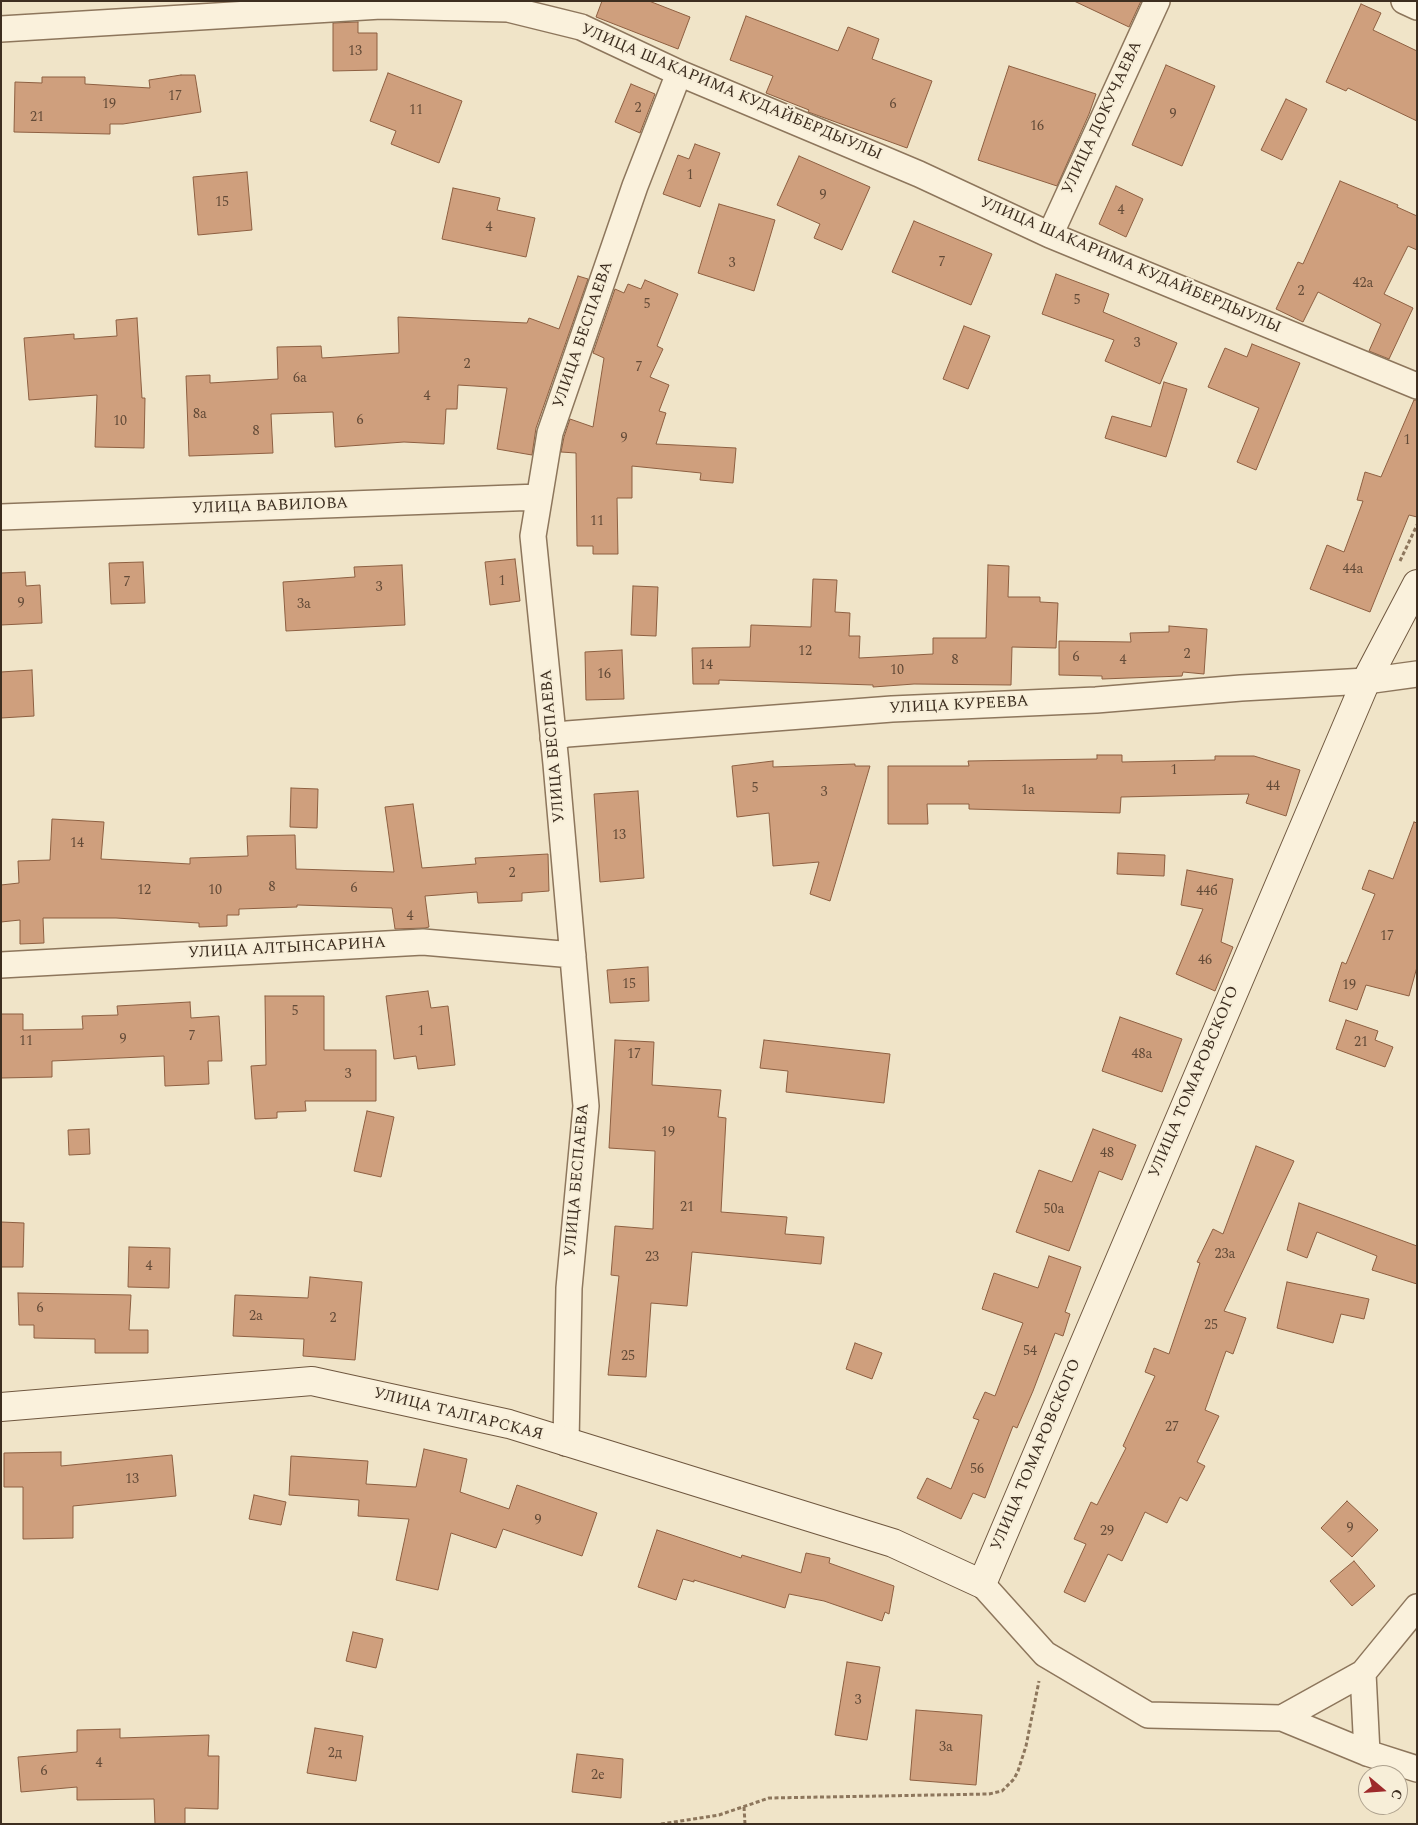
<!DOCTYPE html>
<meta charset="utf-8">
<style>
body{margin:0}
#map{position:relative;width:1418px;height:1825px;overflow:hidden;background:#f0e4c8;font-family:Spectral,serif}
canvas{display:block}
.frame{position:absolute;inset:0;border:2px solid #3d2e20;pointer-events:none}
.north{position:absolute;left:1358px;top:1765px;width:50px;height:50px;box-sizing:border-box;background:#f7eed8;border:1px solid #ada18e;border-radius:50%;rotate:108deg;font-size:14px;font-weight:700;line-height:20px;text-align:center;color:#3d2e20}
.north::after{content:'';display:block;margin:auto;width:18px;height:22px;background:#9e2a2b;clip-path:polygon(50% 0,100% 100%,50% 72%,0 100%)}
</style>
<div id="map">
<canvas width="1418" height="1825"></canvas>
<div class="frame"></div>
<div class="north">С</div>
</div>
<script>
const ctx = document.querySelector('canvas').getContext('2d');
ctx.lineJoin = 'round';
function paint(path, color) { ctx.fillStyle = color; ctx.fill(path, 'evenodd'); }
const toPath = rows => new Path2D(rows.map(r => 'M' + r).join(''));
function strokePath(path, color, width, dash) { ctx.strokeStyle = color; ctx.lineWidth = width; ctx.lineCap = dash ? 'butt' : 'round'; ctx.setLineDash(dash || []); ctx.stroke(path); }
function label(font, color, halo, rows, align = 'center') {
  ctx.font = font + ' Spectral,serif'; ctx.lineWidth = 4; ctx.setLineDash([]); ctx.textBaseline = 'middle'; ctx.strokeStyle = halo; ctx.fillStyle = color; for (const [text, x, y, turn = 0] of rows) {
    ctx.save(); ctx.translate(x, y); ctx.rotate((+turn || 0) * Math.PI / 180); ctx.textAlign = isNaN(turn) ? turn : align; if (halo) ctx.strokeText(text, 0, 0); ctx.fillText(text, 0, 0); ctx.restore();
  }
}
const building = toPath([
 [602,1,649,1,690,17,678,49,596,17,602,1],
 [1074,1,1141,1,1129,27,1074,1],
 [1361,4,1381,13,1373,30,1417,51,1417,121,1348,88,1346,91,1326,82,1361,4],
 [746,16,838,51,848,27,879,39,872,59,932,81,907,148,811,113,808,112,809,110,766,93,773,76,730,60,746,16],
 [358,22,358,33,377,33,377,70,333,71,333,23,358,22],
 [1166,65,1215,86,1182,166,1132,145,1166,65],
 [1009,66,1096,94,1089,114,1057,186,978,160,1009,66],
 [388,73,462,101,439,163,391,144,396,131,370,121,388,73],
 [181,75,195,75,201,112,123,124,110,124,110,134,14,132,15,82,42,83,42,77,85,77,85,84,150,88,149,80,181,75],
 [631,84,655,94,640,133,615,122,631,84],
 [1286,99,1307,109,1282,160,1261,150,1286,99],
 [695,144,720,153,700,207,663,194,678,155,689,159,695,144],
 [799,156,870,187,842,250,814,238,820,224,777,205,799,156],
 [247,172,252,230,198,235,193,177,247,172],
 [1340,181,1398,205,1397,207,1417,216,1417,250,1408,246,1384,294,1413,308,1389,359,1369,351,1381,324,1318,292,1303,322,1276,309,1298,262,1303,264,1340,181],
 [1116,186,1143,199,1126,237,1099,224,1116,186],
 [453,188,500,198,497,210,535,218,526,257,442,239,453,188],
 [719,204,775,220,754,291,698,273,719,204],
 [914,221,992,254,971,305,892,272,914,221],
 [1056,274,1109,294,1103,312,1177,343,1160,384,1105,361,1114,340,1042,314,1056,274],
 [578,276,588,279,536,428,532,455,497,449,507,388,458,385,457,409,446,409,444,444,404,442,335,447,333,412,271,414,273,453,189,456,186,376,210,375,210,383,278,379,277,347,321,346,322,358,399,353,398,317,527,323,529,318,559,329,578,276],
 [645,280,678,294,657,346,663,349,650,377,669,385,659,411,666,413,656,444,736,448,733,483,700,480,701,473,632,466,632,498,617,498,618,554,593,554,593,546,577,546,576,453,561,452,564,437,570,419,593,427,604,358,593,353,615,289,624,293,628,284,641,289,645,280],
 [137,318,142,398,145,398,144,448,95,447,97,395,29,400,24,338,74,334,74,339,117,336,116,320,137,318],
 [964,326,990,336,968,389,943,379,964,326],
 [1252,344,1300,363,1256,470,1237,462,1259,408,1208,387,1225,348,1247,357,1252,344],
 [1164,382,1187,389,1166,457,1105,438,1112,416,1151,427,1164,382],
 [1414,400,1417,400,1417,517,1409,515,1370,612,1310,589,1327,545,1344,552,1363,501,1357,500,1365,472,1381,477,1414,400],
 [515,559,520,601,490,605,485,562,515,559],
 [143,562,145,603,111,604,109,563,143,562],
 [402,565,405,625,286,631,283,582,355,577,354,567,402,565],
 [988,565,1009,566,1008,597,1040,597,1040,602,1058,603,1056,648,1012,647,1011,685,914,684,873,687,873,685,719,680,719,684,693,684,692,648,750,647,751,625,811,627,813,579,837,580,835,612,850,613,849,636,860,636,859,658,933,654,933,638,986,638,988,565],
 [25,572,26,586,40,585,42,623,1,625,1,573,25,572],
 [633,586,658,587,656,636,631,635,633,586],
 [1169,626,1207,629,1204,674,1183,672,1182,676,1102,679,1102,676,1059,675,1059,641,1131,642,1130,633,1169,632,1169,626],
 [622,650,624,699,586,700,585,652,622,650],
 [32,670,34,716,1,718,1,672,32,670],
 [1097,755,1122,755,1122,762,1215,760,1215,756,1254,756,1300,770,1286,816,1246,803,1249,794,1121,797,1120,813,969,809,969,804,927,804,928,824,888,824,888,766,969,766,968,761,1097,759,1097,755],
 [773,761,773,767,855,764,855,766,870,766,830,901,810,894,819,862,773,866,769,813,737,817,732,766,773,761],
 [291,788,318,789,317,828,290,827,291,788],
 [638,791,644,878,600,882,594,794,638,791],
 [413,804,422,868,476,864,475,858,548,854,549,891,522,893,522,901,478,903,477,892,425,896,429,927,425,928,395,929,392,908,297,905,297,907,239,909,239,915,227,915,227,926,199,927,199,923,116,918,43,918,44,943,20,944,20,920,1,922,1,885,19,883,18,861,50,860,52,819,104,822,101,859,190,864,190,858,248,856,247,836,295,835,296,869,394,872,385,807,413,804],
 [1414,822,1417,823,1417,967,1409,996,1366,985,1357,1010,1329,1001,1342,962,1346,964,1375,894,1362,889,1369,870,1393,879,1414,822],
 [1118,853,1165,855,1164,876,1117,874,1118,853],
 [1187,870,1233,879,1221,942,1233,947,1215,991,1176,974,1203,909,1181,905,1187,870],
 [648,967,649,1001,610,1003,607,970,648,967],
 [428,991,431,1008,448,1006,455,1065,418,1069,416,1056,394,1059,386,996,428,991],
 [265,996,324,996,324,1050,376,1050,376,1101,305,1101,306,1111,277,1112,277,1118,255,1119,251,1066,266,1065,265,996],
 [190,1002,191,1018,219,1016,222,1061,208,1061,209,1084,165,1086,164,1056,52,1061,52,1077,1,1078,1,1014,23,1014,23,1030,83,1029,82,1016,118,1015,117,1006,190,1002],
 [1120,1017,1182,1039,1162,1092,1102,1071,1120,1017],
 [1346,1020,1378,1031,1375,1040,1393,1047,1385,1067,1336,1049,1346,1020],
 [615,1040,654,1042,652,1085,721,1090,718,1117,726,1118,721,1212,787,1217,785,1234,824,1237,821,1264,692,1252,687,1306,651,1303,646,1377,608,1375,619,1276,611,1275,615,1226,653,1229,655,1151,609,1148,615,1040],
 [764,1040,890,1054,884,1103,786,1092,788,1071,760,1068,764,1040],
 [367,1111,394,1117,381,1177,354,1171,367,1111],
 [89,1129,90,1154,69,1155,68,1130,89,1129],
 [1093,1129,1136,1145,1122,1180,1099,1171,1069,1251,1016,1232,1039,1170,1072,1182,1093,1129],
 [1256,1146,1294,1161,1224,1311,1246,1318,1233,1354,1226,1351,1205,1410,1219,1416,1197,1462,1205,1466,1187,1501,1180,1497,1167,1523,1145,1512,1122,1561,1108,1554,1085,1602,1064,1592,1086,1544,1074,1539,1091,1502,1097,1505,1126,1448,1123,1446,1155,1376,1145,1372,1154,1348,1169,1354,1200,1263,1197,1262,1213,1229,1223,1234,1256,1146],
 [1299,1203,1417,1246,1417,1284,1372,1270,1377,1256,1317,1232,1307,1258,1287,1250,1299,1203],
 [1,1222,24,1223,23,1267,1,1267,1,1222],
 [129,1247,170,1248,169,1288,128,1287,129,1247],
 [1049,1256,1081,1267,1065,1312,1070,1314,1063,1336,1055,1333,1033,1391,1017,1428,1013,1426,985,1498,973,1493,961,1519,917,1498,927,1478,951,1489,979,1420,973,1418,985,1392,995,1396,1023,1323,982,1309,994,1273,1038,1288,1049,1256],
 [310,1277,362,1282,355,1360,303,1356,304,1339,233,1336,235,1295,308,1298,310,1277],
 [1287,1282,1369,1299,1364,1319,1341,1314,1333,1343,1277,1328,1287,1282],
 [18,1293,131,1295,129,1330,148,1330,148,1353,95,1353,95,1339,34,1338,34,1325,19,1325,18,1293],
 [855,1343,882,1353,872,1379,846,1369,855,1343],
 [424,1449,467,1459,460,1492,509,1509,517,1485,597,1513,582,1556,503,1529,496,1548,451,1533,438,1590,396,1580,409,1519,358,1516,359,1500,289,1495,291,1456,368,1461,366,1484,416,1487,424,1449],
 [61,1452,61,1466,172,1455,176,1496,73,1506,73,1538,23,1539,23,1487,4,1487,4,1453,61,1452],
 [254,1495,286,1502,281,1525,249,1519,254,1495],
 [1347,1501,1378,1530,1352,1557,1321,1528,1347,1501],
 [657,1530,741,1558,742,1555,801,1573,806,1553,830,1558,829,1563,894,1586,889,1614,885,1612,882,1621,824,1601,789,1594,785,1608,694,1580,694,1582,683,1579,676,1600,638,1587,657,1530],
 [1354,1561,1375,1586,1352,1606,1330,1581,1354,1561],
 [353,1632,383,1639,376,1668,346,1661,353,1632],
 [847,1662,880,1667,867,1740,835,1735,847,1662],
 [916,1710,982,1715,976,1785,910,1780,916,1710],
 [315,1728,363,1736,356,1781,307,1773,315,1728],
 [120,1729,120,1738,209,1735,208,1756,219,1756,218,1809,185,1808,185,1824,155,1824,154,1799,77,1800,77,1787,21,1792,18,1757,77,1752,77,1730,120,1729],
 [577,1754,623,1759,621,1798,572,1792,577,1754]
]);
paint(building, '#cf9f7d');
strokePath(building, '#8d5f41', 1);
const street = toPath([
 [1404,1,1417,7],
 [1,29,381,6,508,9,581,27,679,73,919,174,1050,235,1417,386],
 [1050,235,1157,1],
 [1,517,539,497],
 [553,738,567,734,892,709,1096,700,1241,688,1366,681,1417,674],
 [1,965,423,942,573,955],
 [566,1443,569,1288,586,1106,556,764,533,536,550,433,635,186,679,73],
 [982,1584,1045,1654,1148,1715,1282,1718,1367,1753,1417,1769],
 [1363,1673,1367,1753],
 [1282,1718,1363,1673,1417,1607]
]);
const secondary = toPath([
 [1,1407,312,1381,509,1424,893,1543,982,1584,1366,681,1417,584]
]);
strokePath(street, '#8d765c', 28);
strokePath(secondary, '#6f573f', 30);
strokePath(toPath([
 [1400,561,1417,525],
 [744,1807,745,1824],
 [661,1824,719,1815,769,1798,989,1794,1002,1791,1014,1779,1018,1771,1026,1746,1039,1681]
]), '#8d765c', 3, [4, 2.5]);
strokePath(street, '#faf1dc', 25);
strokePath(secondary, '#faf1dc', 28);
label('14px', '#624a37', null, [
 ["13",355,52],
 ["17",175,97],
 ["19",109,105],
 ["6",893,105],
 ["2",638,109],
 ["11",416,111],
 ["9",1173,115],
 ["21",37,118],
 ["16",1037,127],
 ["1",690,176],
 ["9",823,196],
 ["15",222,203],
 ["4",1121,211],
 ["4",489,228],
 ["7",942,263],
 ["3",732,264],
 ["42а",1363,284],
 ["2",1301,292],
 ["5",1077,301],
 ["5",647,305],
 ["3",1137,344],
 ["2",467,365],
 ["7",639,368],
 ["6а",300,379],
 ["4",427,397],
 ["8а",200,415],
 ["6",360,421],
 ["10",120,422],
 ["8",256,432],
 ["9",624,439],
 ["1",1407,441],
 ["11",597,522],
 ["44а",1353,570],
 ["1",502,582],
 ["7",127,583],
 ["3",379,588],
 ["9",21,604],
 ["3а",304,605],
 ["12",805,652],
 ["2",1187,655],
 ["6",1076,658],
 ["8",955,661],
 ["4",1123,661],
 ["14",706,666],
 ["10",897,671],
 ["16",604,675],
 ["1",1174,771],
 ["44",1273,787],
 ["5",755,789],
 ["1а",1028,791],
 ["3",824,793],
 ["13",619,836],
 ["14",77,844],
 ["2",512,874],
 ["8",272,888],
 ["6",354,889],
 ["12",144,891],
 ["10",215,891],
 ["44б",1207,892],
 ["4",410,917],
 ["17",1387,937],
 ["46",1205,961],
 ["15",629,985],
 ["19",1349,986],
 ["5",295,1012],
 ["1",421,1032],
 ["7",192,1037],
 ["9",123,1040],
 ["11",26,1042],
 ["21",1361,1043],
 ["17",634,1055],
 ["48а",1142,1055],
 ["3",348,1075],
 ["19",668,1133],
 ["48",1107,1154],
 ["21",687,1208],
 ["50а",1054,1210],
 ["23а",1225,1255],
 ["23",652,1258],
 ["4",149,1267],
 ["6",40,1309],
 ["2а",256,1317],
 ["2",333,1319],
 ["25",1211,1326],
 ["54",1030,1352],
 ["25",628,1357],
 ["27",1172,1428],
 ["56",977,1470],
 ["13",132,1480],
 ["9",538,1521],
 ["9",1350,1529],
 ["29",1107,1532],
 ["3",858,1701],
 ["3а",946,1748],
 ["2д",335,1754],
 ["4",99,1764],
 ["6",44,1772],
 ["2е",598,1776]
]);
label('16px', '#3d2e20', '#f7eed8', [
 ["УЛИЦА ШАКАРИМА КУДАЙБЕРДЫУЛЫ",731,93,23],
 ["УЛИЦА ДОКУЧАЕВА",1103,118,-65],
 ["УЛИЦА ШАКАРИМА КУДАЙБЕРДЫУЛЫ",1130,266,23],
 ["УЛИЦА БЕСПАЕВА",584,335,-71],
 ["УЛИЦА ВАВИЛОВА",270,507,-2],
 ["УЛИЦА КУРЕЕВА",959,706,-3],
 ["УЛИЦА БЕСПАЕВА",554,746,-95],
 ["УЛИЦА АЛТЫНСАРИНА",287,949,-3],
 ["УЛИЦА ТОМАРОВСКОГО",1195,1082,-67],
 ["УЛИЦА БЕСПАЕВА",578,1180,-85],
 ["УЛИЦА ТАЛГАРСКАЯ",458,1415,14],
 ["УЛИЦА ТОМАРОВСКОГО",1037,1455,-67]
]);
</script>
